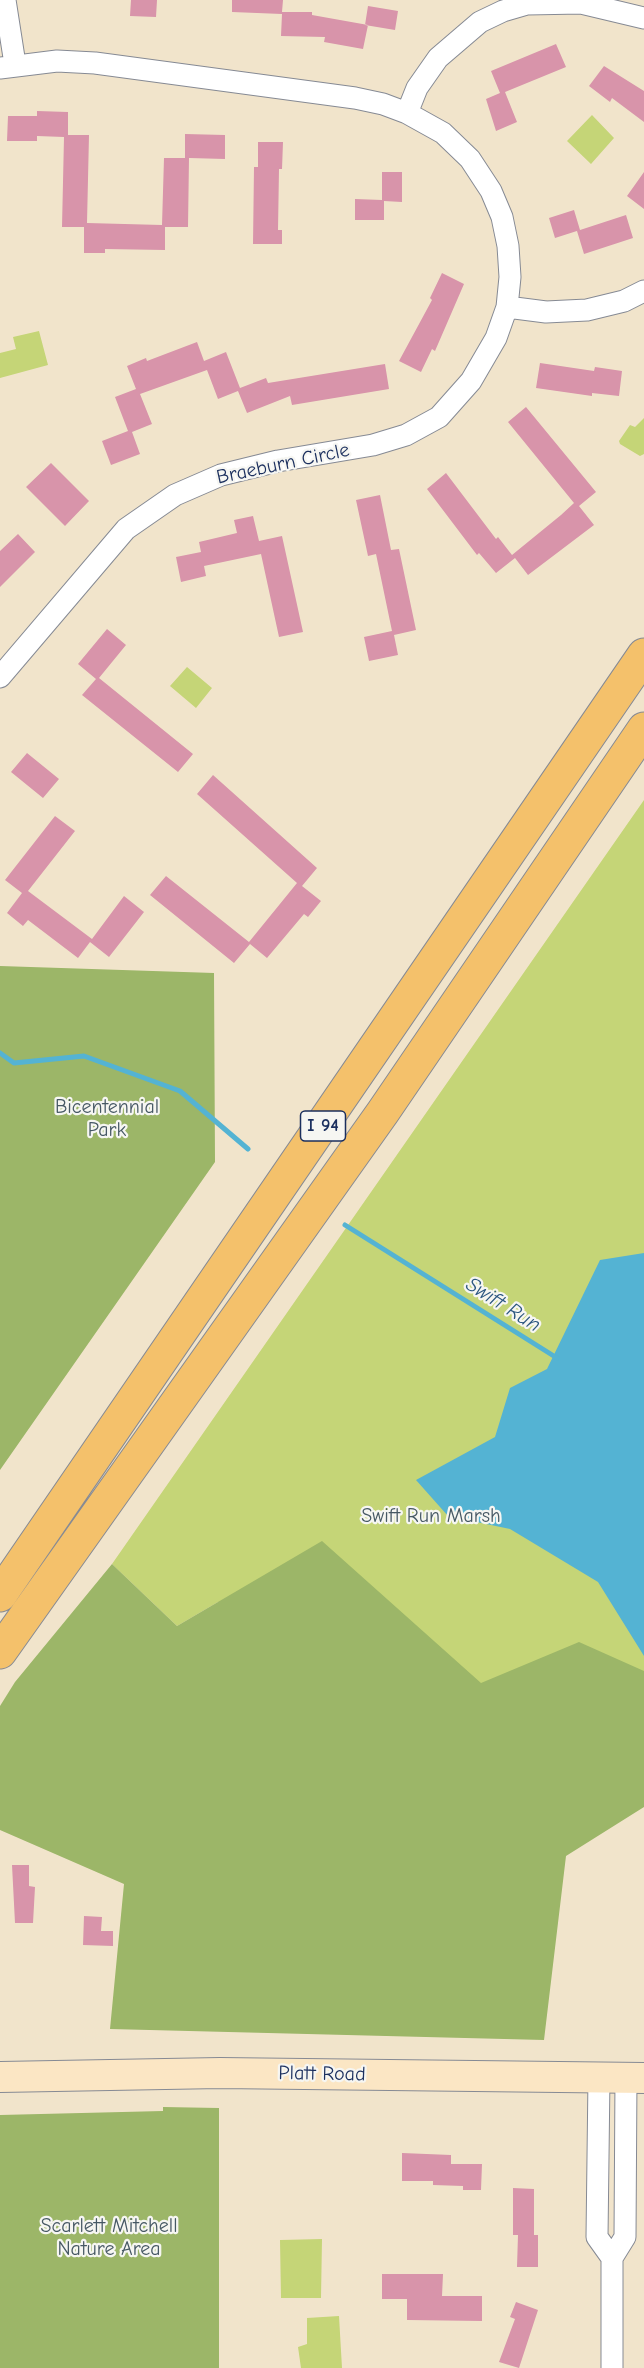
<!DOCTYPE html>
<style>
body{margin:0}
canvas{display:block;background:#f1e4cb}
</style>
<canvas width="644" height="2368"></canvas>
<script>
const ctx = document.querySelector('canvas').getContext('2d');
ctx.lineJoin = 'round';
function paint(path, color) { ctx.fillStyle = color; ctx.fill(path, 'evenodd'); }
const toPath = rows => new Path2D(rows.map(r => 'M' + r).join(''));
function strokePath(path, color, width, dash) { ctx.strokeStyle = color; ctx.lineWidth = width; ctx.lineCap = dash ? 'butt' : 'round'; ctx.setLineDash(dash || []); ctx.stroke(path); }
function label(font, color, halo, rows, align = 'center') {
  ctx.font = font + ' "Comic Neue",sans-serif'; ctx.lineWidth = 4.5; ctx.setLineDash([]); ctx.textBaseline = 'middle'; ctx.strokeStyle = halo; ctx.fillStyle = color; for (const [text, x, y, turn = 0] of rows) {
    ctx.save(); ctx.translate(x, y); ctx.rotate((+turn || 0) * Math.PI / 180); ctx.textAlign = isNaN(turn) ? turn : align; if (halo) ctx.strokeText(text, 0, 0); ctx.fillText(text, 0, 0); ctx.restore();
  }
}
paint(toPath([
 [592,115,614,138,591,164,567,141],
 [39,331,48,365,0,378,0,353,16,349,13,337],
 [644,418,644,454,640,456,620,444,619,441,630,425,635,427],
 [187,667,212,688,196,708,170,686],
 [644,800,644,1754,218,1602,177,1626,112,1564],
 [322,2239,321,2298,281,2298,280,2240],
 [339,2316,342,2368,301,2368,298,2347,307,2344,307,2318]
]), '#c5d577');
paint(toPath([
 [0,966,214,973,215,1162,0,1470],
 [322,1541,481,1683,579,1642,644,1671,644,1807,566,1856,544,2040,110,2029,124,1884,0,1830,0,1706,15,1682,112,1564,177,1626],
 [163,2107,219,2108,219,2368,0,2368,0,2115,163,2111]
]), '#9cb668');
paint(toPath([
 [644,1253,644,1656,598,1582,510,1529,448,1516,416,1480,495,1437,510,1388,547,1369,600,1260]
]), '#54b3d3');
strokePath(toPath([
 [0,1053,14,1063,84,1056,180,1091,248,1149],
 [345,1225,557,1358]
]), '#54b3d3', 5);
paint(toPath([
 [131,0,157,0,156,17,130,16],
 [232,0,283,0,282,12,312,12,312,15,368,25,363,49,324,42,325,37,281,36,282,14,232,12],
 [368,6,398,11,395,30,365,25],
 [556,44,566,67,505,92,517,122,496,131,486,99,500,93,491,71],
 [604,66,644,91,644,122,612,98,610,102,589,86],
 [37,111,68,112,68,135,89,135,87,223,162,225,164,158,185,158,185,134,225,135,225,159,189,158,188,227,165,227,165,250,105,249,105,253,84,253,84,227,62,227,64,137,37,136,37,141,7,141,8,116,37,116],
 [258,142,283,142,282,169,279,169,278,230,282,230,282,244,253,244,254,167,258,167],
 [382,172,402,172,402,202,384,201,384,220,355,220,355,199,382,200],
 [644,172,644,209,627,196],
 [574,210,580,230,555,238,549,218],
 [626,215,633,238,584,254,577,231],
 [442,273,464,284,435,351,432,349,421,372,399,361,432,300,430,298],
 [197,342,204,361,226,352,240,388,266,378,268,383,385,364,389,389,292,405,290,396,247,413,238,391,218,399,207,370,140,394,152,424,132,432,140,454,111,465,102,441,128,431,115,397,136,389,127,366,146,358,147,361],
 [540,363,594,371,595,367,622,371,619,396,592,393,592,396,536,388],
 [526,407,596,492,579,506,594,525,528,575,515,558,496,573,479,553,477,555,427,489,446,473,496,539,498,537,512,555,561,515,574,503,508,422],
 [51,463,89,501,65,526,26,487],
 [380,495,391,550,399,549,416,630,394,635,398,655,369,661,364,637,392,631,376,554,368,556,356,500],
 [253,516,259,541,282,536,303,632,279,637,261,554,204,566,206,576,181,582,176,557,201,552,199,542,237,533,234,520],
 [18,534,35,552,0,587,0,551],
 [107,629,126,645,99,678,193,754,178,772,82,695,96,679,78,664],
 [27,753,59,779,43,798,11,772],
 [213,775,317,868,302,886,321,901,308,917,304,914,267,958,250,944,234,963,150,895,166,876,249,942,297,883,197,794],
 [55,816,75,831,28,891,92,939,124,896,144,912,109,957,90,942,78,958,28,920,23,926,7,913,22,893,5,880],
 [12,1865,29,1865,29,1886,35,1887,33,1923,15,1923],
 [84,1916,102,1917,101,1931,113,1931,113,1946,83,1945],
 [402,2153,451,2155,451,2164,482,2164,481,2190,463,2190,463,2186,433,2185,433,2181,402,2181],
 [513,2188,534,2189,534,2235,538,2235,538,2267,517,2267,518,2235,513,2235],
 [382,2274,443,2274,442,2296,482,2296,482,2321,407,2320,407,2299,382,2299],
 [516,2302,538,2310,519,2368,499,2362,515,2319,510,2317]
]), '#d894aa');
const minor = toPath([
 [5,0,15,64],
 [0,68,57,61,95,63,355,98,383,104,407,113,443,133,470,159,491,191,502,217,508,246,510,277,507,307,496,338,471,381,439,417,406,435,373,445,278,461,221,475,175,495,126,529,0,677],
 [407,113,417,88,438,58,480,22,503,11,527,4,581,3,644,18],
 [507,307,546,312,587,310,624,301,644,291],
 [599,2077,597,2237,612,2258],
 [612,2368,612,2258,625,2237,626,2077]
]);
const secondary = toPath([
 [0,2077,220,2073,644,2078]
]);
const motorway = toPath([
 [0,1595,644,655],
 [0,1652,383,1112,644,729]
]);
strokePath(minor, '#868a94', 23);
strokePath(secondary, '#868a94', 32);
strokePath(motorway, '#868a94', 35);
strokePath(minor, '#fff', 21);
strokePath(secondary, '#fbe6c4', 30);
strokePath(motorway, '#f4c16b', 33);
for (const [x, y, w] of [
 [323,1126,45]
]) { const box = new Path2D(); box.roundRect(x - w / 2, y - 15, w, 30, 4.5); ctx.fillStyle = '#f6f6f2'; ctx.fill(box); strokePath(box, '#1b2f5e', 1.5); }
label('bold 18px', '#1b2f5e', null, [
 ["I 94",323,1126]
]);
label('20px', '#1b2f5e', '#f6f6f2', [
 ["Braeburn Circle",283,464,-12],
 ["Platt Road",322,2074,1]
]);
label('20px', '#465864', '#f6f6f2', [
 ["Bicentennial",107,1107],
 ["Park",107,1130],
 ["Swift Run Marsh",431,1516],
 ["Scarlett Mitchell",109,2226],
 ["Nature Area",109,2249]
]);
label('italic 21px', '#2c5781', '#f6f6f2', [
 ["Swift Run",503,1305,32]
]);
</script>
